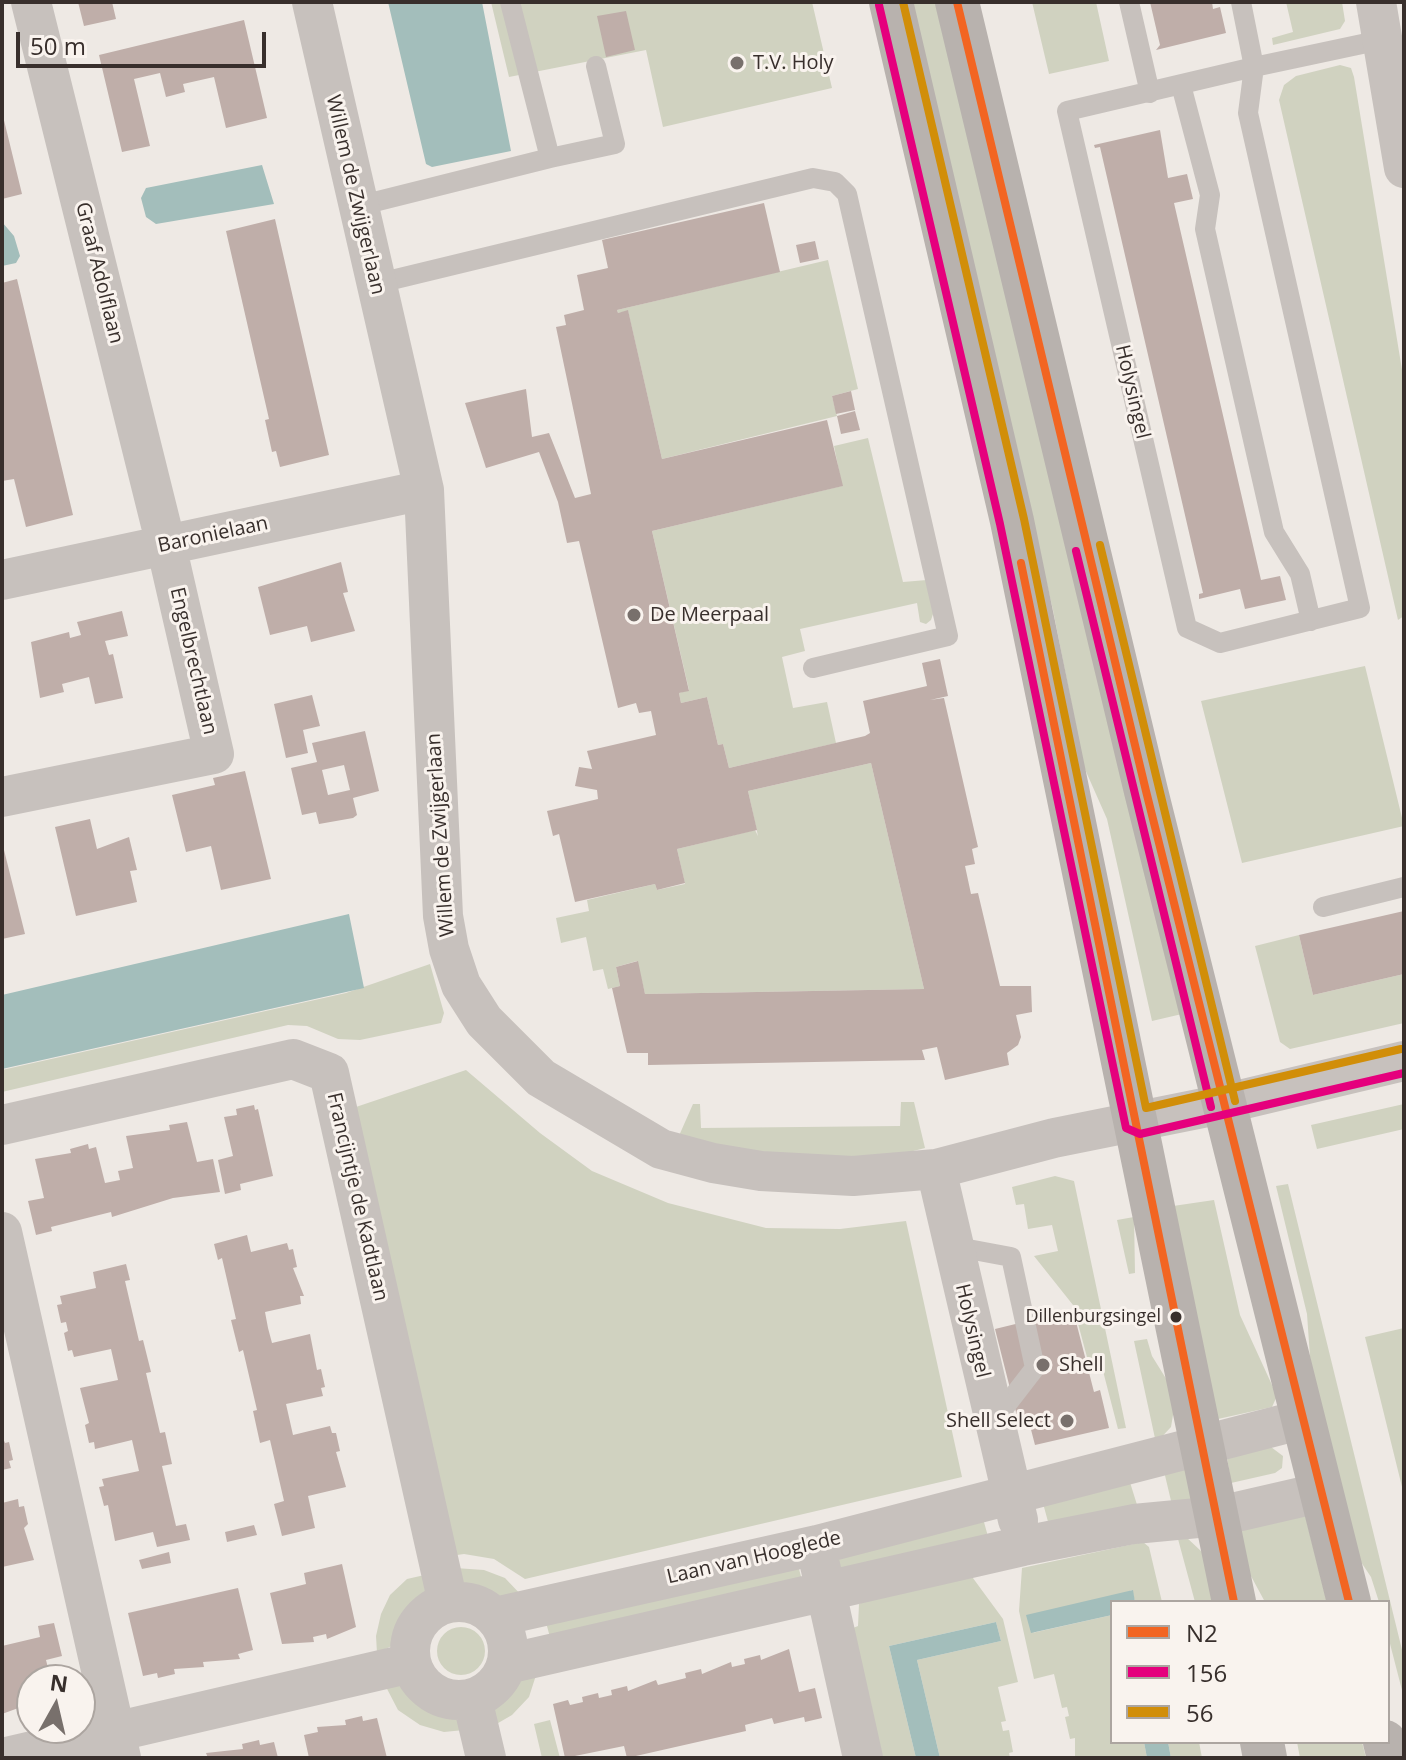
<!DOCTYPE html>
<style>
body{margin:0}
#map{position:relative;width:1406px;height:1760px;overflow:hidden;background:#eee9e4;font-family:"Open Sans",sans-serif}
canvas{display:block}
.frame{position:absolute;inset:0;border:4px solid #382f2c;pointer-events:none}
.legend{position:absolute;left:1110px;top:1600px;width:280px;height:144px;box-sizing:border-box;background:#f9f3ee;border:2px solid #aca5a0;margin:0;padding:10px 14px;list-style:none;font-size:24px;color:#382f2c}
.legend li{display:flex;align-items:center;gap:16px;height:40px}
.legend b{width:40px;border:2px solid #aca5a0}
.north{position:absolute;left:16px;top:1664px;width:80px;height:80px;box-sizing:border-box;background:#f9f3ee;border:2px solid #aca5a0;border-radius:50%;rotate:8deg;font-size:22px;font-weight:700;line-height:32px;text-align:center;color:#382f2c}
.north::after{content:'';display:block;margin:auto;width:28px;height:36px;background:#78706c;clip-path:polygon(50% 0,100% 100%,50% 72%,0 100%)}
.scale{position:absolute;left:16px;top:32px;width:250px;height:36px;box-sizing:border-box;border:4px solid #382f2c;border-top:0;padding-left:10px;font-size:24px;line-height:28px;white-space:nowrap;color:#382f2c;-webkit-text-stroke:6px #f9f3ee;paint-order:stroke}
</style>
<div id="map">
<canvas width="1406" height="1760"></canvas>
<div class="frame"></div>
<ul class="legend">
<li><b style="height:10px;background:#f26522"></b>N2</li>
<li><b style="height:10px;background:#e5007d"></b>156</li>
<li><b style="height:10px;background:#d18e09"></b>56</li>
</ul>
<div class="north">N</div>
<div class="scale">50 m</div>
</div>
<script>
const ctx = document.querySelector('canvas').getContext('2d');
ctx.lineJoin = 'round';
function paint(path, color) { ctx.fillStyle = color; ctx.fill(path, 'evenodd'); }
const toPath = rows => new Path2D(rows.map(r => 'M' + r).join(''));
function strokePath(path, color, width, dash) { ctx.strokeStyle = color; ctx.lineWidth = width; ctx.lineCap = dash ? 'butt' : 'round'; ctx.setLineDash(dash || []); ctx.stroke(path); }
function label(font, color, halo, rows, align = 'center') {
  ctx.font = font + ' "Open Sans",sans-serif'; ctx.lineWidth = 6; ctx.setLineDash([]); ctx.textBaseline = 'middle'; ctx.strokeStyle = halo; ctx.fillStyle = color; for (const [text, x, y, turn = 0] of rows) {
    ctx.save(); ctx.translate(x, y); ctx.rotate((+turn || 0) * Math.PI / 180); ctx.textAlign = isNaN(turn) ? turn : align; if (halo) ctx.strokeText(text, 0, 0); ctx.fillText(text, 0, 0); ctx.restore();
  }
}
paint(toPath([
 [491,2,812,2,832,88,663,127,646,50,509,77],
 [911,2,938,2,1182,1014,1152,1021,1107,819,1084,767,1053,610],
 [1032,2,1096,2,1109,61,1049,74],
 [1286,2,1342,2,1345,21,1340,29,1273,45,1272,38,1293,32],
 [1340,65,1351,68,1354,77,1404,382,1404,616,1398,620,1279,100,1284,85,1296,76],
 [828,260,858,389,832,396,837,416,662,459,628,311,618,313,617,310],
 [868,438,903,582,927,580,934,611,931,620,926,624,920,622,917,603,800,629,805,651,782,657,793,708,827,702,836,743,729,768,723,744,718,745,707,697,681,703,679,693,689,690,652,531,842,486,834,446],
 [1365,666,1404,826,1242,863,1201,701],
 [871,763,924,989,645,994,637,961,616,967,620,986,608,989,603,969,593,971,586,937,561,943,556,918,589,911,587,900,655,884,657,890,685,884,677,849,755,830,758,836,748,791],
 [1299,935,1313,995,1404,974,1404,1023,1290,1049,1280,1042,1255,946],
 [430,964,444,1013,441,1023,360,1040,338,1039,307,1026,288,1025,2,1092,2,1070,346,993],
 [466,1070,540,1133,592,1171,668,1203,766,1228,840,1229,906,1221,962,1477,525,1579,494,1559,464,1554,450,1556,347,1110],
 [901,1102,914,1102,925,1148,882,1159,838,1164,678,1138,693,1104,700,1104,701,1128,900,1126],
 [1404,1104,1404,1129,1317,1149,1311,1125],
 [1055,1176,1074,1181,1126,1428,1118,1429,1103,1371,1091,1372,1073,1305,1034,1256,1058,1251,1052,1225,1028,1229,1024,1204,1016,1205,1012,1187],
 [1288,1184,1404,1658,1404,1698,1388,1636,1388,1602,1379,1602,1371,1577,1353,1550,1312,1385,1307,1314,1276,1186],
 [1214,1200,1240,1315,1277,1396,1272,1407,1218,1419,1173,1206],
 [1134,1217,1135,1273,1129,1274,1117,1220],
 [1404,1328,1404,1495,1365,1337],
 [1147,1339,1152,1356,1170,1385,1174,1409,1171,1427,1156,1443,1134,1341],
 [1271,1447,1283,1456,1282,1468,1275,1473,1231,1483,1227,1457],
 [1186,1462,1193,1499,1172,1505,1163,1467],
 [1128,1476,1138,1508,1050,1529,1041,1496],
 [1303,1507,1327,1602,1265,1602,1245,1565,1239,1523],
 [982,1515,989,1540,840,1575,833,1548],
 [1185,1536,1202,1552,1216,1602,1195,1602,1178,1539],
 [1143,1542,1149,1547,1162,1602,1135,1602,1132,1590,1032,1633,1112,1615,1112,1742,1144,1742,1147,1758,1075,1758,1075,1738,1070,1739,1065,1717,1069,1716,1067,1707,1062,1708,1054,1674,1034,1679,1019,1611,1022,1568],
 [796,1558,803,1584,551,1641,544,1615],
 [455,1568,484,1570,505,1578,524,1598,499,1601,467,1588,458,1580],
 [429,1574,427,1597,409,1615,398,1643,377,1653,376,1636,381,1614,390,1595,407,1579],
 [970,1574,1003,1619,1018,1682,998,1687,1006,1721,1001,1722,1003,1731,1009,1730,1013,1752,1009,1753,1010,1758,940,1758,917,1660,1001,1641,996,1622,889,1646,916,1758,878,1758,848,1630,858,1626,859,1604,868,1599],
 '437 1651a24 24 0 1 1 48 0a24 24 0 1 1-48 0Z',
 [538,1669,529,1697,512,1715,493,1726,492,1713,498,1701,517,1678],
 [396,1683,406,1685,430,1706,447,1712,459,1721,464,1730,444,1732,420,1725,398,1710,385,1685],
 [550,1720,560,1758,542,1758,534,1724],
 [1168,1742,1199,1742,1202,1758,1171,1758],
 [1297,1742,1362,1742,1366,1758,1300,1758]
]), '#d0d2c0');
paint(toPath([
 [388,2,482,2,511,151,432,167,426,164],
 [262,165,274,204,156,224,146,217,141,198,146,188],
 [2,222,14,236,20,256,16,263,2,266],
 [349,914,364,988,2,1069,2,995],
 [1133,1590,1135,1602,1112,1602,1112,1615,1031,1633,1026,1615],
 [996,1622,1001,1641,917,1660,940,1758,916,1758,889,1646],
 [1144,1742,1168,1742,1171,1758,1147,1758]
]), '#a3bebb');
paint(toPath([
 [78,2,112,2,116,19,84,26],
 [1150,2,1212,2,1213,9,1220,7,1226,33,1156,50,1160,45],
 [626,11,635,50,606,57,597,16],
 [244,20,267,118,226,128,214,77,183,84,185,92,166,97,160,73,134,79,150,146,122,152,99,55],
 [2,112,22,194,2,199],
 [1160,130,1168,178,1187,174,1193,199,1174,203,1261,580,1280,576,1286,600,1245,609,1240,589,1199,599,1199,594,1203,593,1100,147,1095,148,1094,145],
 [764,203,780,272,617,310,618,313,628,310,662,459,827,420,843,486,652,531,689,691,679,693,681,703,707,697,718,745,723,744,729,768,865,736,870,733,863,701,927,686,922,663,940,659,948,696,930,700,944,698,978,847,972,849,975,864,965,866,971,894,978,893,1000,986,1031,986,1032,1012,1016,1015,1021,1037,1018,1045,1007,1053,1009,1065,945,1080,937,1047,922,1050,925,1060,648,1065,648,1053,627,1053,612,988,620,986,616,967,638,961,645,994,924,989,871,763,748,791,757,830,677,849,685,883,657,890,655,884,575,902,559,834,553,836,547,811,598,799,597,790,575,786,579,767,592,769,587,751,656,735,651,711,639,713,636,703,618,708,579,541,567,543,558,502,539,452,486,468,465,403,526,389,532,437,549,433,575,498,591,494,556,327,566,325,564,315,584,310,577,275,608,268,602,240],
 [275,219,329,455,280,467,276,451,272,452,265,420,269,419,226,231],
 [815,241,819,259,800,263,796,245],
 [17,279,73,515,26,527,14,479,2,481,2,283],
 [851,391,855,410,836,414,832,396],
 [855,411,860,430,841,434,837,416],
 [341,562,348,592,343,593,355,631,311,642,307,626,270,635,258,587],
 [122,611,128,636,105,641,109,655,113,654,123,698,95,704,89,677,62,684,64,692,40,698,31,642,69,632,70,638,81,635,77,622],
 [312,695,320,726,303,730,308,753,286,758,274,704],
 [365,731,379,791,353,798,357,815,353,818,319,824,316,812,302,815,291,768,317,762,312,743],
 [344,765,350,790,328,795,322,770],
 [245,771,271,879,221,890,211,846,186,852,172,795,215,785,213,778],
 [90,819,97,849,129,837,137,870,130,871,137,902,76,916,55,827],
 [2,842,25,934,2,939],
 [1404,911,1404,974,1313,995,1299,935],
 [254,1105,255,1110,258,1109,273,1176,240,1184,241,1190,225,1194,218,1160,233,1156,224,1117,237,1115,236,1109],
 [187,1122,197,1162,213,1159,220,1192,173,1198,112,1217,111,1212,51,1227,52,1231,36,1235,28,1201,44,1198,35,1159,71,1153,70,1149,88,1144,89,1149,96,1147,105,1183,120,1180,118,1171,133,1168,126,1136,170,1130,169,1125],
 [247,1235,251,1252,287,1243,289,1250,293,1249,297,1267,293,1268,304,1296,300,1296,301,1304,265,1312,268,1328,272,1343,310,1334,317,1370,321,1369,325,1387,321,1388,323,1396,286,1404,293,1435,330,1426,332,1433,336,1433,340,1451,336,1452,346,1487,308,1496,315,1528,282,1536,274,1504,284,1501,270,1440,260,1443,253,1411,257,1410,243,1350,239,1352,231,1320,236,1319,222,1258,218,1260,214,1244],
 [126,1264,130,1280,125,1281,139,1341,143,1340,151,1372,146,1373,160,1433,165,1432,172,1464,162,1466,176,1526,186,1524,190,1540,157,1547,153,1532,115,1541,108,1505,104,1506,99,1487,104,1486,102,1479,139,1471,132,1440,95,1449,94,1442,89,1443,85,1425,89,1423,80,1388,118,1380,111,1349,74,1357,72,1350,68,1351,64,1333,68,1331,66,1322,61,1323,57,1305,62,1304,60,1296,96,1288,93,1272],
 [1073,1310,1094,1392,1100,1390,1109,1428,1035,1445,1028,1418,1018,1420,995,1329],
 [2,1436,5,1443,9,1442,13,1460,9,1461,11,1468,2,1470],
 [18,1499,19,1507,24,1506,28,1524,24,1528,34,1560,2,1567,2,1503],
 [254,1525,257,1535,227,1542,225,1532],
 [169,1552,171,1563,142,1569,139,1560],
 [342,1564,356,1627,327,1639,326,1634,313,1637,314,1642,282,1644,270,1593,306,1584,304,1573],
 [238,1588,253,1650,238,1654,240,1659,203,1662,204,1667,174,1669,175,1674,158,1678,157,1673,143,1676,128,1613],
 [54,1623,62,1656,46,1660,51,1680,32,1680,32,1703,2,1714,2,1646,40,1637,38,1626],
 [789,1649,799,1692,815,1688,822,1718,805,1722,804,1717,774,1724,772,1718,745,1725,746,1731,627,1758,624,1746,565,1758,553,1704,568,1700,570,1705,583,1702,582,1697,598,1693,599,1698,612,1695,611,1690,627,1686,628,1691,656,1680,658,1685,686,1678,685,1673,701,1669,702,1674,731,1662,732,1667,745,1664,744,1659,760,1655,761,1660],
 [362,1716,363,1721,377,1718,387,1758,309,1758,304,1735,318,1732,317,1727,346,1725,345,1720],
 [259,1740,260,1745,274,1742,278,1758,208,1758,206,1753,243,1749,242,1744]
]), '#bfaea9');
strokePath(toPath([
 [1129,2,1150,93],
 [1241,2,1254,67,1248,113,1360,608,1220,643,1187,628,1067,111,1254,67,1381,40],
 [1181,85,1210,195,1205,229,1274,532,1300,574,1311,621],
 [550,158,615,144,596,66],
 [358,206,550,158,510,2],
 [375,284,813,178,835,182,847,194,948,636,813,668],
 [1323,907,1404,887],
 [952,1246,1011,1257,1035,1368,994,1421]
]), '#c7c1bd', 20);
strokePath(toPath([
 [312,2,424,490,443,916,449,949,461,985,484,1021,541,1078,661,1149,713,1163,761,1171,853,1176,936,1169,1054,1138,1223,1104,1404,1061],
 [1376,2,1404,168],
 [2,580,424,490],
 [2,797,214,754,166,545,31,2],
 [2,1125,293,1059,329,1073,448,1603],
 [936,1169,1018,1520],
 [2,1232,121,1758],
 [820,1565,863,1758],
 '410 1651a49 49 0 1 1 98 0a49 49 0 1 1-98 0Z',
 [495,1617,817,1545,1300,1420],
 [507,1664,1023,1546,1134,1524,1219,1516,1319,1493],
 [472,1699,486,1758],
 [2,1758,411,1663]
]), '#c7c1bd', 40);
strokePath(toPath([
 [891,2,1012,521,1234,1602],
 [957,2,1146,791,1349,1602],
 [1262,1742,1265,1758],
 [1385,1742,1389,1758]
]), '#b8b2ae', 44);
strokePath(toPath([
 [957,2,1146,791,1349,1602],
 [1021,563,1234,1602]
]), '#f26522', 8);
strokePath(toPath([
 [879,5,1000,524,1126,1128,1140,1134,1404,1073],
 [1076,551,1211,1107]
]), '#e5007d', 8);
strokePath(toPath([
 [903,2,1024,519,1146,1108,1401,1049],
 [1100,545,1235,1101]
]), '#d18e09', 8);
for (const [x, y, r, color] of [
 [737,63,8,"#78706c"],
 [634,615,8,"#78706c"],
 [1176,1317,7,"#382f2c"],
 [1043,1365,8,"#78706c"],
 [1067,1421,8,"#78706c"]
]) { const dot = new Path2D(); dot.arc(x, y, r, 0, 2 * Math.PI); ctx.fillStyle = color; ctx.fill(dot); strokePath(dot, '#f9f3ee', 3); }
label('18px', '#382f2c', '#f9f3ee', [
 ["Dillenburgsingel",1161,1317]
], 'right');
label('20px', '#382f2c', '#f9f3ee', [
 ["T.V. Holy",753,63],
 ["De Meerpaal",650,615],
 ["Shell",1059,1365],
 ["Shell Select",1051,1421,"right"]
], 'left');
label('20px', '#382f2c', '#f9f3ee', [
 ["Willem de Zwijgerlaan",355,195,77],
 ["Graaf Adolflaan",99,273,76],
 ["Holysingel",1132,392,77],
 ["Baronielaan",213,535,-12],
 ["Engelbrechtlaan",193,661,77],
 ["Willem de Zwijgerlaan",441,835,-94],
 ["Francijntje de Kadtlaan",357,1197,77],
 ["Holysingel",972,1331,77],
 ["Laan van Hooglede",754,1558,-13]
]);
</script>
